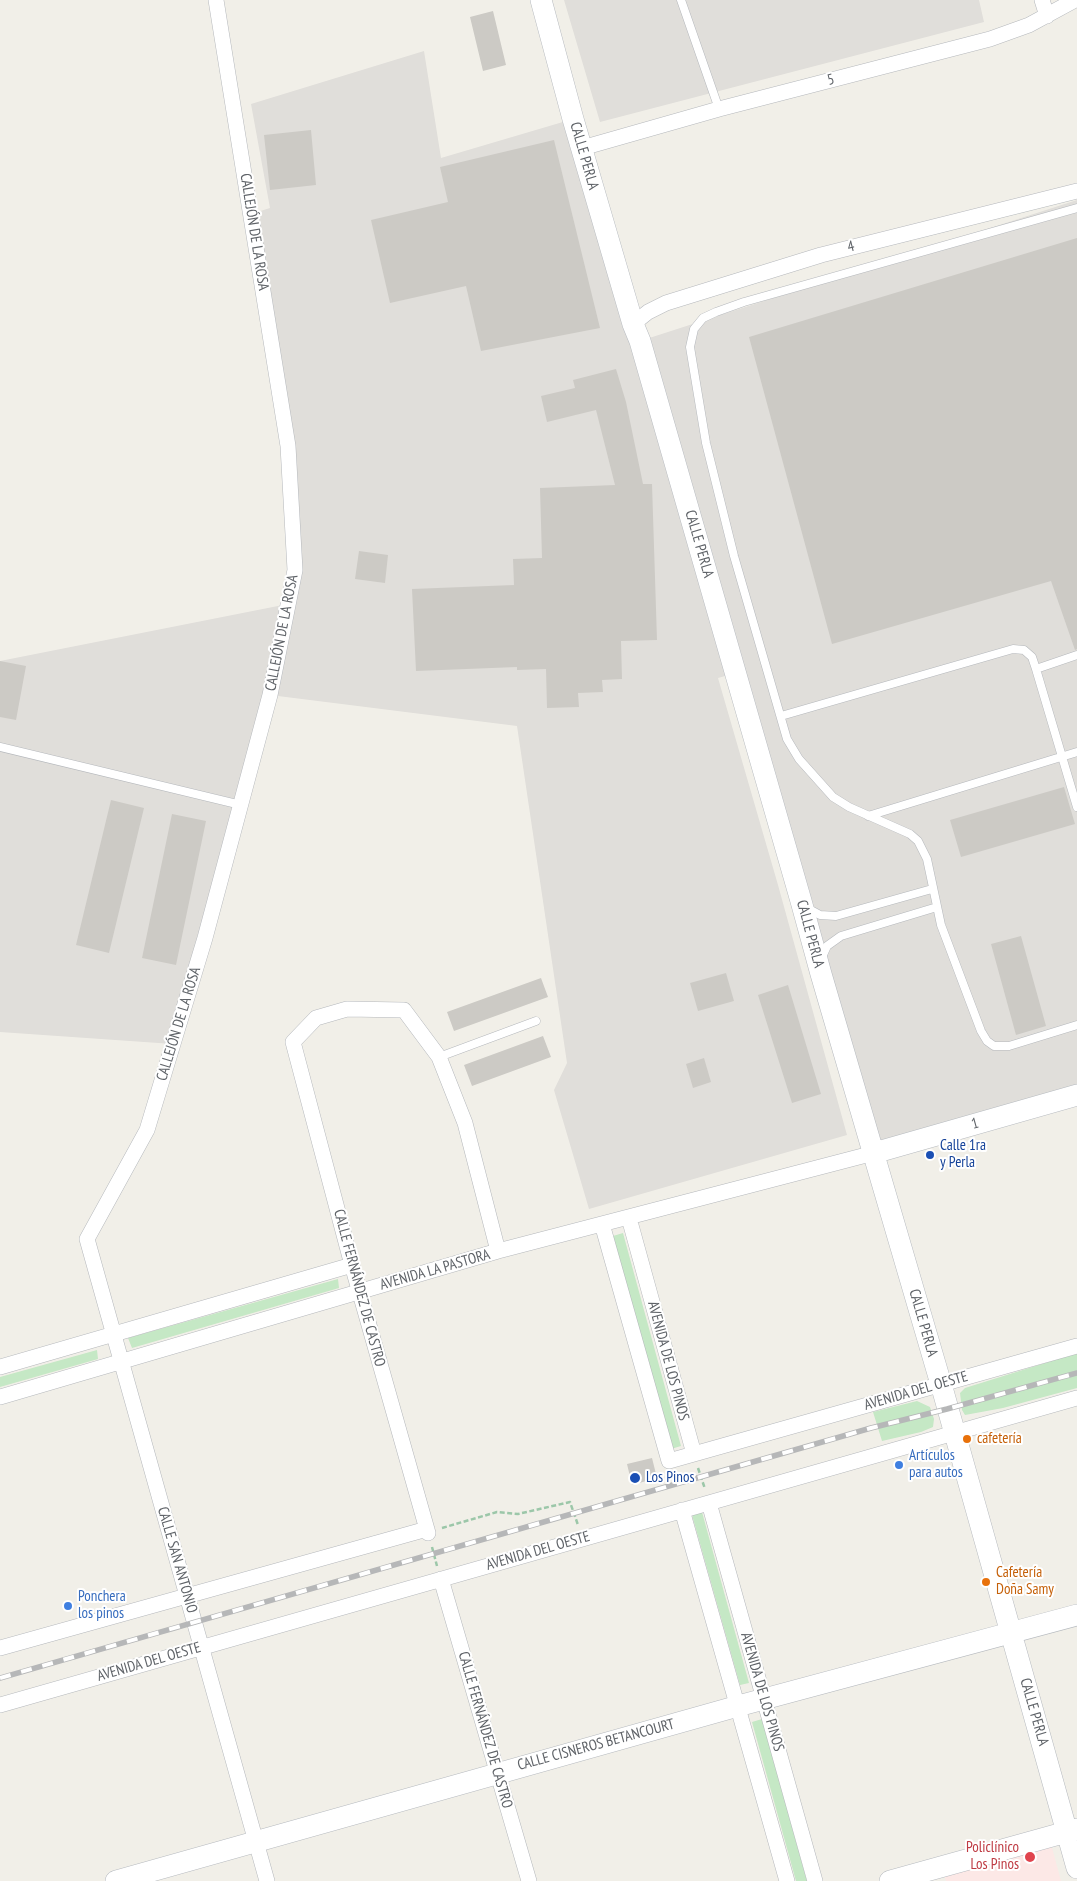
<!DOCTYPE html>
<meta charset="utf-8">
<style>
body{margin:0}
canvas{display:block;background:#f1efe8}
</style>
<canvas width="1077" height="1881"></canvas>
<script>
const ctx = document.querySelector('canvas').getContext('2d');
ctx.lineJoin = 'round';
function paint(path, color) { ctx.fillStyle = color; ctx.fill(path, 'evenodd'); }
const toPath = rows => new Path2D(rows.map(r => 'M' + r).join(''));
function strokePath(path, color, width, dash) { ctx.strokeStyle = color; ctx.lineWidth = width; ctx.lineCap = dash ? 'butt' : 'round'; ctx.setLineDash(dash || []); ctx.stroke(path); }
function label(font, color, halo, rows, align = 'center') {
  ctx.font = font + ' "PT Sans Narrow",sans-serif'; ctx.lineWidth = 4; ctx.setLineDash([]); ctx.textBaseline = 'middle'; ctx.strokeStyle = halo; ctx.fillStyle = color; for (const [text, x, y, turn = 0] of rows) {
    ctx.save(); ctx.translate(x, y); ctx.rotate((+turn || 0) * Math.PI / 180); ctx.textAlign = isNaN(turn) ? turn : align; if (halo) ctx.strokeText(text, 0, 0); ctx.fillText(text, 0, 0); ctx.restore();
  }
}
paint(toPath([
 [564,0,979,0,984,22,600,122],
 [424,51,441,158,573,119,640,341,1077,200,1077,1094,874,1153,736,673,718,678,778,885,847,1135,589,1209,554,1090,567,1063,517,726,270,695,173,1044,0,1032,0,661,288,604,288,446,251,214,270,208,251,104]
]), '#e0deda');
paint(toPath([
 [1051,1844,1061,1881,946,1881,944,1875]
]), '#fce8e6');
paint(toPath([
 [623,1233,681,1446,671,1449,613,1236],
 [338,1279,339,1288,132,1348,128,1338],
 [97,1350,98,1359,0,1387,0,1377],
 [1077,1353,1077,1388,1003,1408,965,1415,962,1410,960,1393,965,1388],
 [917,1401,930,1407,934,1419,933,1427,921,1432,882,1441,873,1412],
 [702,1512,749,1683,740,1685,692,1515],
 [762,1719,807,1881,796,1881,752,1722]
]), '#c5e8c5');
paint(toPath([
 [493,11,506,65,483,71,470,17],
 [311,130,316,185,270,190,264,135],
 [554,140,600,328,481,351,466,286,390,303,371,220,448,202,440,167],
 [1077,238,1077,649,1075,650,1051,581,832,644,749,337],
 [616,369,626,402,643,484,652,484,657,640,621,641,622,679,602,680,603,692,578,693,579,707,547,708,546,669,517,670,517,667,416,671,412,589,514,585,513,559,542,558,540,488,615,485,596,410,547,422,541,396,575,388,573,380],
 [359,551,388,555,385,583,355,579],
 [0,661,26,666,16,720,0,717],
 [1064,787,1075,824,961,857,950,820],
 [111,800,144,808,109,953,76,945],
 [172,814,206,821,176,965,142,958],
 [1021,936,1046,1026,1016,1035,991,944],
 [726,973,734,1001,698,1011,690,983],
 [541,978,548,997,454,1031,447,1012],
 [788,985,821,1094,792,1103,758,995],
 [543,1036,551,1057,472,1086,464,1065],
 [704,1058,711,1082,693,1088,686,1064],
 [652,1458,657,1478,632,1485,627,1464]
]), '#cccac5');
const lane = toPath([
 [681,0,719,109],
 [1077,208,744,302,716,312,703,318,694,329,690,347,706,443,734,556,787,739,799,759,833,797,849,807,910,834,918,841,927,859,941,925,981,1031,987,1041,994,1046,1009,1046,1077,1025],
 [1036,669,1077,655],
 [781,716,1013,649,1024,650,1032,657,1036,669,1077,807],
 [0,747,241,805],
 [868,816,1077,752],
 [807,908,820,915,836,916,932,889],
 [822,957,827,946,841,936,937,907],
 [439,1057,536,1021]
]);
const street = toPath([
 [216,0,288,446,295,570,270,695,205,938,147,1130,87,1239,267,1881],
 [1042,0,1047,16],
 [582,148,719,109,990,39,1029,25,1075,0],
 [633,324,648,312,666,303,821,255,1077,191],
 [629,1218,694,1454],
 [602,1224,669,1461,1077,1346],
 [0,1367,352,1265],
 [0,1397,498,1251,874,1153],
 [709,1503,815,1881],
 [682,1510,787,1881],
 [428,1533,352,1265,293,1042,316,1018,347,1009,404,1010,439,1057,465,1123,498,1251],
 [441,1579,529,1881],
 [0,1648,427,1529],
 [0,1705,1077,1398]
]);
const secondary = toPath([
 [541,0,573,119,633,324,640,341,801,901,821,974,941,1384,1077,1868],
 [874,1153,1077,1095],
 [116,1881,738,1706,1077,1615],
 [890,1881,1077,1829]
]);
strokePath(lane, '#b5b8bc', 9);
strokePath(street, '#b5b8bc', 16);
strokePath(secondary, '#b6babf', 22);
strokePath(toPath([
 [698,1468,705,1489],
 [442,1528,497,1512,518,1514,570,1502,578,1525],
 [432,1547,437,1566]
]), '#9cc7a9', 2.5, [5, 2.5]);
strokePath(lane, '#fff', 8);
strokePath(street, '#fff', 15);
strokePath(secondary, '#fff', 21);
const rail = toPath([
 [0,1678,871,1428,947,1409,1077,1373]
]);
strokePath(rail, '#b6b7b8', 5.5);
strokePath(rail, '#fff', 4, [11]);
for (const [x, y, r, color] of [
 [930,1155,5,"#1a4fb4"],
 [967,1439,5,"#e8710a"],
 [899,1465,5,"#3f7fe0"],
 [635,1478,6,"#1a4fb4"],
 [986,1582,5,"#e8710a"],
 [68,1606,5,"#3f7fe0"],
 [1030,1857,6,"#e0444e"]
]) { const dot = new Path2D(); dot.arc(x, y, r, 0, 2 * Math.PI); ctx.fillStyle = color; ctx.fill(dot); strokePath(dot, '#fff', 2); }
label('15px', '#5f6368', '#fff', [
 ["5",831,80,-15],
 ["CALLE PERLA",584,156,74],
 ["CALLEJÓN DE LA ROSA",254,232,81],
 ["4",851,247,-14],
 ["CALLE PERLA",699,544,74],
 ["CALLEJÓN DE LA ROSA",282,633,-79],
 ["CALLE PERLA",810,934,75],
 ["CALLEJÓN DE LA ROSA",179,1024,-73],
 ["1",975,1124,-16],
 ["AVENIDA LA PASTORA",435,1270,-16],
 ["CALLE FERNÁNDEZ DE CASTRO",359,1288,75],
 ["CALLE PERLA",923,1323,74],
 ["AVENIDA DE LOS PINOS",668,1361,75],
 ["AVENIDA DEL OESTE",916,1391,-16],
 ["AVENIDA DEL OESTE",538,1551,-16],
 ["CALLE SAN ANTONIO",177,1560,74],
 ["AVENIDA DEL OESTE",149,1662,-16],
 ["AVENIDA DE LOS PINOS",762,1692,74],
 ["CALLE PERLA",1034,1712,74],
 ["CALLE FERNÁNDEZ DE CASTRO",485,1730,74],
 ["CALLE CISNEROS BETANCOURT",596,1745,-15]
]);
label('15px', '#164399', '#fff', [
 ["Calle 1ra",940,1146],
 ["y Perla",940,1163],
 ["Los Pinos",646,1478]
], 'left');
label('15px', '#c56008', '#fff', [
 ["cafetería",977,1439],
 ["Cafetería",996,1573],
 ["Doña Samy",996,1590]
], 'left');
label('15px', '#366cbe', '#fff', [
 ["Artículos",909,1456],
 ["para autos",909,1473],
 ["Ponchera",78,1597],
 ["los pinos",78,1614]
], 'left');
label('15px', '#be3a42', '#fff', [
 ["Policlínico",1019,1848],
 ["Los Pinos",1019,1865]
], 'right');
</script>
